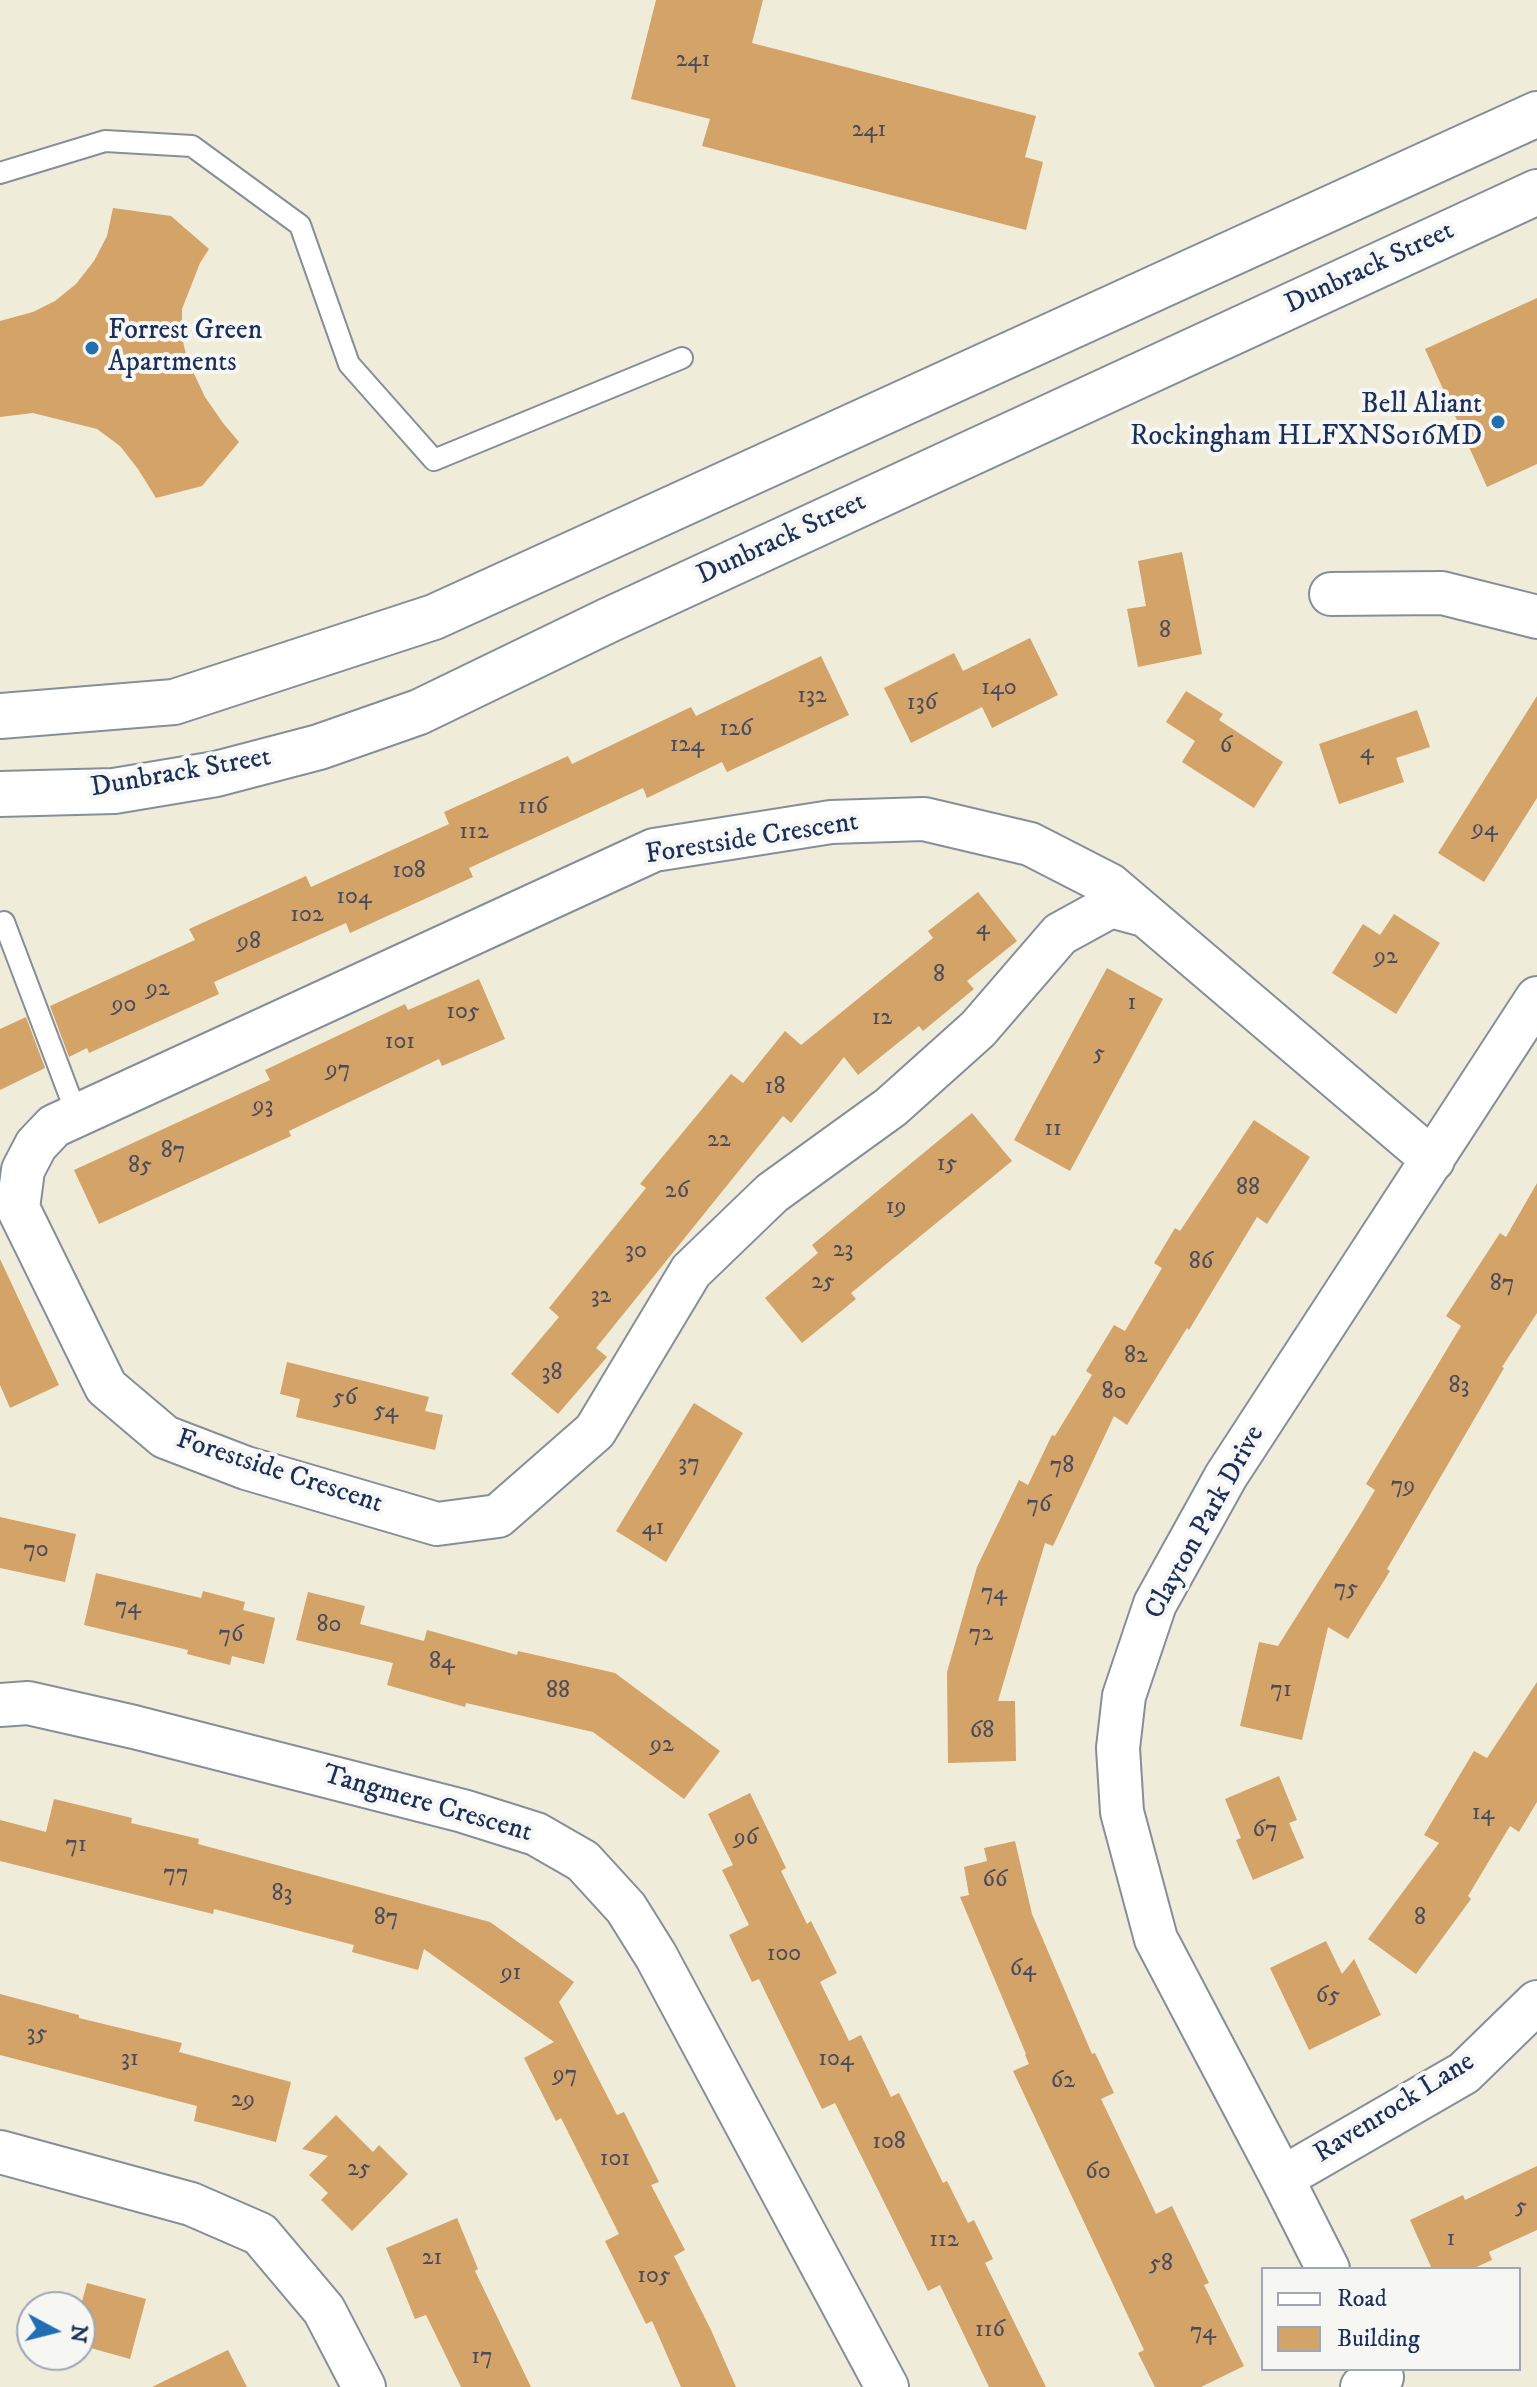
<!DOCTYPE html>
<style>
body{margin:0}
#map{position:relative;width:1537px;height:2387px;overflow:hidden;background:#f0ecda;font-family:"IM FELL DW Pica",serif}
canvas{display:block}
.legend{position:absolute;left:1261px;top:2267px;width:260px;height:104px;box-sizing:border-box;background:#f6f6f2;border:2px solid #9ea6b7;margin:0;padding:10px 14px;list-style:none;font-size:24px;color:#1b2f5e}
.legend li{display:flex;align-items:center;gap:16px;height:40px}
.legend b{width:40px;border:2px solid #9ea6b7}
.north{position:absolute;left:16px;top:2291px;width:80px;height:80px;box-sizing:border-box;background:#f6f6f2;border:2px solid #9ea6b7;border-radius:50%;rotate:97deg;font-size:22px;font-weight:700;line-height:32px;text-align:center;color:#1b2f5e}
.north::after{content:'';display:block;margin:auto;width:28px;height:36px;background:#1f6fb2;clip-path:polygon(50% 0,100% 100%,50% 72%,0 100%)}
</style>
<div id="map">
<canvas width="1537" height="2387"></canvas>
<ul class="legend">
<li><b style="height:10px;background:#fff"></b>Road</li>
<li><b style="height:22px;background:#d3a367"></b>Building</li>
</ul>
<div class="north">N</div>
</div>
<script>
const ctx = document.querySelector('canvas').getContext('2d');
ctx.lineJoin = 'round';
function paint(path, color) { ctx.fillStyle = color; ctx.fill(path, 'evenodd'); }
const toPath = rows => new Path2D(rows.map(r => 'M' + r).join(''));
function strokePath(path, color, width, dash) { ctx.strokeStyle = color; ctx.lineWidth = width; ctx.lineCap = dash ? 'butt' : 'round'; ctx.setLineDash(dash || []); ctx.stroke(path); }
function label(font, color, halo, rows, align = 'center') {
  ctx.font = font + ' "IM FELL DW Pica",serif'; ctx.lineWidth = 8; ctx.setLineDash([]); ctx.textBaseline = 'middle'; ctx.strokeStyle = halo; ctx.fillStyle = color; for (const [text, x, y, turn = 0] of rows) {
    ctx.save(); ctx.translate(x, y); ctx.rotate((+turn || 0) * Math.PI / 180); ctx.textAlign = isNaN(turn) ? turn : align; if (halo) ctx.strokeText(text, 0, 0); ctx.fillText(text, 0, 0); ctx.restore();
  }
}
paint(toPath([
 [656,0,763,0,752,43,1036,116,1025,157,1043,162,1026,230,702,146,710,119,631,99],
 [113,208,171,216,209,249,200,263,182,309,182,337,187,359,205,397,223,423,239,442,202,486,156,498,138,469,120,446,97,429,33,413,0,417,0,321,33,312,55,301,76,284,94,261,107,236],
 [1537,298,1537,464,1487,487,1425,349],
 [1182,552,1202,654,1138,667,1127,609,1146,606,1138,561],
 [1030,638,1058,695,992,728,982,707,911,743,884,688,954,653,963,671],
 [821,656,849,715,727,772,722,762,647,798,643,788,469,868,473,877,350,933,346,923,214,982,219,994,89,1053,87,1048,69,1057,50,1006,195,940,189,929,306,876,311,887,449,824,444,812,568,756,572,764,691,707,696,716],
 [1186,691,1223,714,1219,720,1283,762,1254,808,1182,762,1195,741,1166,722],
 [1537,696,1537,798,1484,882,1438,853],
 [1417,710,1430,747,1396,758,1404,782,1339,804,1319,744],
 [978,892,1017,941,967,981,974,989,923,1031,919,1026,858,1075,844,1057,791,1123,783,1116,596,1348,607,1357,558,1414,511,1374,559,1317,549,1308,646,1188,640,1184,731,1074,743,1083,785,1031,801,1045,933,938,928,931],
 [1394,914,1440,943,1396,1014,1332,973,1363,924,1380,935],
 [1107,968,1163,999,1070,1171,1014,1140],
 [479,979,505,1039,442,1066,439,1059,289,1131,291,1136,99,1224,74,1170,270,1080,265,1070,405,1004,408,1010],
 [26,1017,45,1068,0,1090,0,1029],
 [972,1113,1012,1161,851,1293,856,1299,802,1343,765,1298,818,1253,812,1245],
 [1254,1120,1310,1157,1267,1224,1257,1217,1189,1330,1187,1328,1127,1425,1114,1416,1053,1546,1045,1543,998,1701,1015,1701,1016,1761,948,1763,947,1672,977,1567,1019,1480,1028,1485,1052,1435,1055,1436,1092,1375,1086,1371,1114,1325,1125,1331,1162,1268,1154,1263,1175,1228,1180,1231],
 [1537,1183,1537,1313,1502,1367,1504,1368,1387,1569,1390,1571,1348,1639,1328,1627,1302,1740,1240,1726,1259,1642,1278,1646,1359,1517,1375,1490,1366,1484,1461,1326,1446,1316,1500,1233,1506,1237],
 [0,1259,59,1385,10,1408,0,1385],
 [287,1362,429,1397,425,1411,443,1415,435,1450,296,1417,300,1399,280,1394],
 [694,1403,743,1433,666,1562,616,1531],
 [0,1517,76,1534,65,1582,0,1568],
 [96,1573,201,1598,203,1591,245,1602,243,1610,275,1618,264,1664,232,1656,230,1665,187,1654,188,1650,84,1625],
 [308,1592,365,1606,360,1624,424,1641,427,1630,517,1655,518,1651,615,1673,720,1751,684,1799,593,1732,466,1703,465,1707,387,1685,393,1663,296,1640],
 [1537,1682,1537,1802,1519,1832,1510,1826,1468,1896,1471,1899,1416,1974,1368,1939,1439,1843,1424,1835,1474,1751,1487,1758],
 [1279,1776,1297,1820,1289,1823,1304,1858,1253,1880,1236,1840,1241,1838,1225,1799],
 [750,1793,786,1868,781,1871,807,1924,811,1921,837,1973,820,1982,849,2041,861,2035,891,2097,899,2093,943,2183,947,2181,968,2223,974,2220,993,2259,985,2263,1046,2387,989,2387,940,2285,928,2291,835,2103,822,2109,759,1979,752,1982,729,1935,749,1925,722,1870,733,1865,708,1814],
 [54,1799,132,1818,131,1823,199,1839,198,1844,490,1922,574,1982,559,2002,617,2115,624,2112,659,2182,651,2185,685,2250,674,2256,711,2330,736,2387,681,2387,652,2321,646,2324,605,2241,619,2234,561,2118,556,2121,524,2058,554,2042,424,1949,418,1970,352,1952,354,1945,214,1909,213,1914,0,1861,0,1820,46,1832],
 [1015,1841,1032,1914,1092,2054,1095,2053,1114,2093,1101,2099,1156,2214,1172,2206,1209,2283,1204,2285,1244,2366,1201,2387,1155,2387,1138,2353,1144,2350,1013,2071,1029,2064,1025,2055,1026,2054,960,1897,969,1895,964,1867,987,1861,984,1848],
 [1326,1941,1342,1974,1354,1959,1381,2015,1309,2050,1270,1968],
 [0,1994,79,2015,79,2018,182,2043,179,2052,291,2082,276,2142,194,2121,197,2106,0,2055],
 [336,2115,373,2152,379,2145,408,2174,352,2231,321,2200,328,2193,309,2175,328,2156,302,2149],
 [1537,2166,1537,2230,1489,2252,1492,2260,1472,2269,1432,2269,1410,2220,1463,2195,1465,2200],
 [457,2218,478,2269,475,2271,531,2387,461,2387,426,2315,415,2319,386,2248],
 [87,2283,146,2299,130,2359,80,2345,80,2309],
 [228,2350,247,2387,152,2387]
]), '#d3a367');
const lane = toPath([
 [0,173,105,141,192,146,300,225,349,364,434,460,682,358],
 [4,922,77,1115]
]);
const street = toPath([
 [1331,594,1442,593,1537,617],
 [1144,915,1111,906,1060,934,978,1029,891,1107,772,1193,691,1271,595,1431,498,1516,437,1524,246,1468,165,1437,106,1387,18,1208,23,1170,36,1145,54,1126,654,850,831,822,924,819,1030,844,1110,885,1433,1160],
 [0,1705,28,1703,134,1727,463,1811,536,1834,583,1861,626,1908,656,1956,887,2387],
 [0,2152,191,2204,260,2234,324,2310,364,2387],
 [1282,2178,1464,2073,1537,2002],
 [1328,2269,1282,2178,1156,1939,1122,1812,1118,1748,1124,1696,1155,1604,1226,1476,1537,998],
 [1362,2387,1382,2377]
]);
const secondary = toPath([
 [0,716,174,702,434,617,1537,114],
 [0,794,114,791,216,774,319,747,419,712,609,620,1537,192]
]);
strokePath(lane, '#868e9c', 24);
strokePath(street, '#868e9c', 46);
strokePath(secondary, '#868e9c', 48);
strokePath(lane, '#fff', 20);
strokePath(street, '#fff', 42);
strokePath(secondary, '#fff', 44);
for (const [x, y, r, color] of [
 [92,348,8,"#1f6fb2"],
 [1498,422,8,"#1f6fb2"]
]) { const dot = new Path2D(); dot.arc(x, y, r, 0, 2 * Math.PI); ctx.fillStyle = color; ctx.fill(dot); strokePath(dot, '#f6f6f2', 3); }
label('24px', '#494c60', null, [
 ["241",693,61],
 ["241",869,131],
 ["8",1165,632],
 ["140",999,689],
 ["132",812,697],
 ["136",922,704],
 ["126",736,730],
 ["124",687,746],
 ["6",1226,747],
 ["4",1367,753],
 ["116",533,808],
 ["94",1485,830],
 ["112",474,833],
 ["108",409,872],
 ["104",354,898],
 ["102",307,916],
 ["4",983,929],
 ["98",249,943],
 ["92",1386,958],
 ["8",939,976],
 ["92",158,990],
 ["1",1132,1004],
 ["90",124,1006],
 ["105",463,1013],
 ["12",882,1019],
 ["101",400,1043],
 ["5",1099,1055],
 ["97",338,1071],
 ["18",775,1088],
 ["93",263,1107],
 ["11",1053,1130],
 ["22",719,1141],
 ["87",173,1152],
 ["15",947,1165],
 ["85",140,1167],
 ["88",1248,1189],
 ["26",677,1192],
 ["19",896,1208],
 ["23",843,1251],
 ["30",636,1252],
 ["86",1201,1263],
 ["25",823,1283],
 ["87",1502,1285],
 ["32",601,1297],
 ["82",1136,1357],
 ["38",552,1374],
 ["83",1459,1387],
 ["80",1114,1393],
 ["56",345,1399],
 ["54",386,1412],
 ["37",689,1465],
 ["78",1062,1467],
 ["79",1403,1487],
 ["76",1039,1506],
 ["41",653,1529],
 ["70",36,1551],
 ["75",1346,1590],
 ["74",994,1594],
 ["74",128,1608],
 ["80",329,1626],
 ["72",981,1635],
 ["76",231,1636],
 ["84",442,1663],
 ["71",1281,1691],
 ["88",558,1692],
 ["68",982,1732],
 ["92",662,1746],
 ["14",1483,1814],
 ["67",1265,1831],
 ["96",746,1839],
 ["71",76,1846],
 ["77",176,1875],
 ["66",995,1881],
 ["83",282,1895],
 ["87",386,1919],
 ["8",1420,1919],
 ["100",784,1955],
 ["64",1023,1970],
 ["91",511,1974],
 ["65",1328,1997],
 ["35",37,2035],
 ["31",130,2060],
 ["104",836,2060],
 ["97",565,2076],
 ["62",1063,2082],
 ["29",243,2101],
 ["108",889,2143],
 ["101",615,2160],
 ["25",359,2170],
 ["60",1098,2173],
 ["5",1521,2208],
 ["1",1451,2240],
 ["112",944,2241],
 ["21",432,2259],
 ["58",1161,2265],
 ["105",654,2277],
 ["116",990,2331],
 ["74",1203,2333],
 ["17",482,2358]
]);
label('28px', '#1b2f5e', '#f6f6f2', [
 ["Dunbrack Street",1370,269,-25],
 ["Dunbrack Street",782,540,-25],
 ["Dunbrack Street",181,774,-10],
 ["Forestside Crescent",752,840,-9],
 ["Forestside Crescent",279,1473,18],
 ["Clayton Park Drive",1206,1523,-61],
 ["Tangmere Crescent",427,1805,16],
 ["Ravenrock Lane",1395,2109,-32]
]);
label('28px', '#1b2f5e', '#f6f6f2', [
 ["Forrest Green",108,332],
 ["Apartments",108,364],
 ["Bell Aliant",1482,406,"right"],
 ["Rockingham HLFXNS016MD",1482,438,"right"]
], 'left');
</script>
